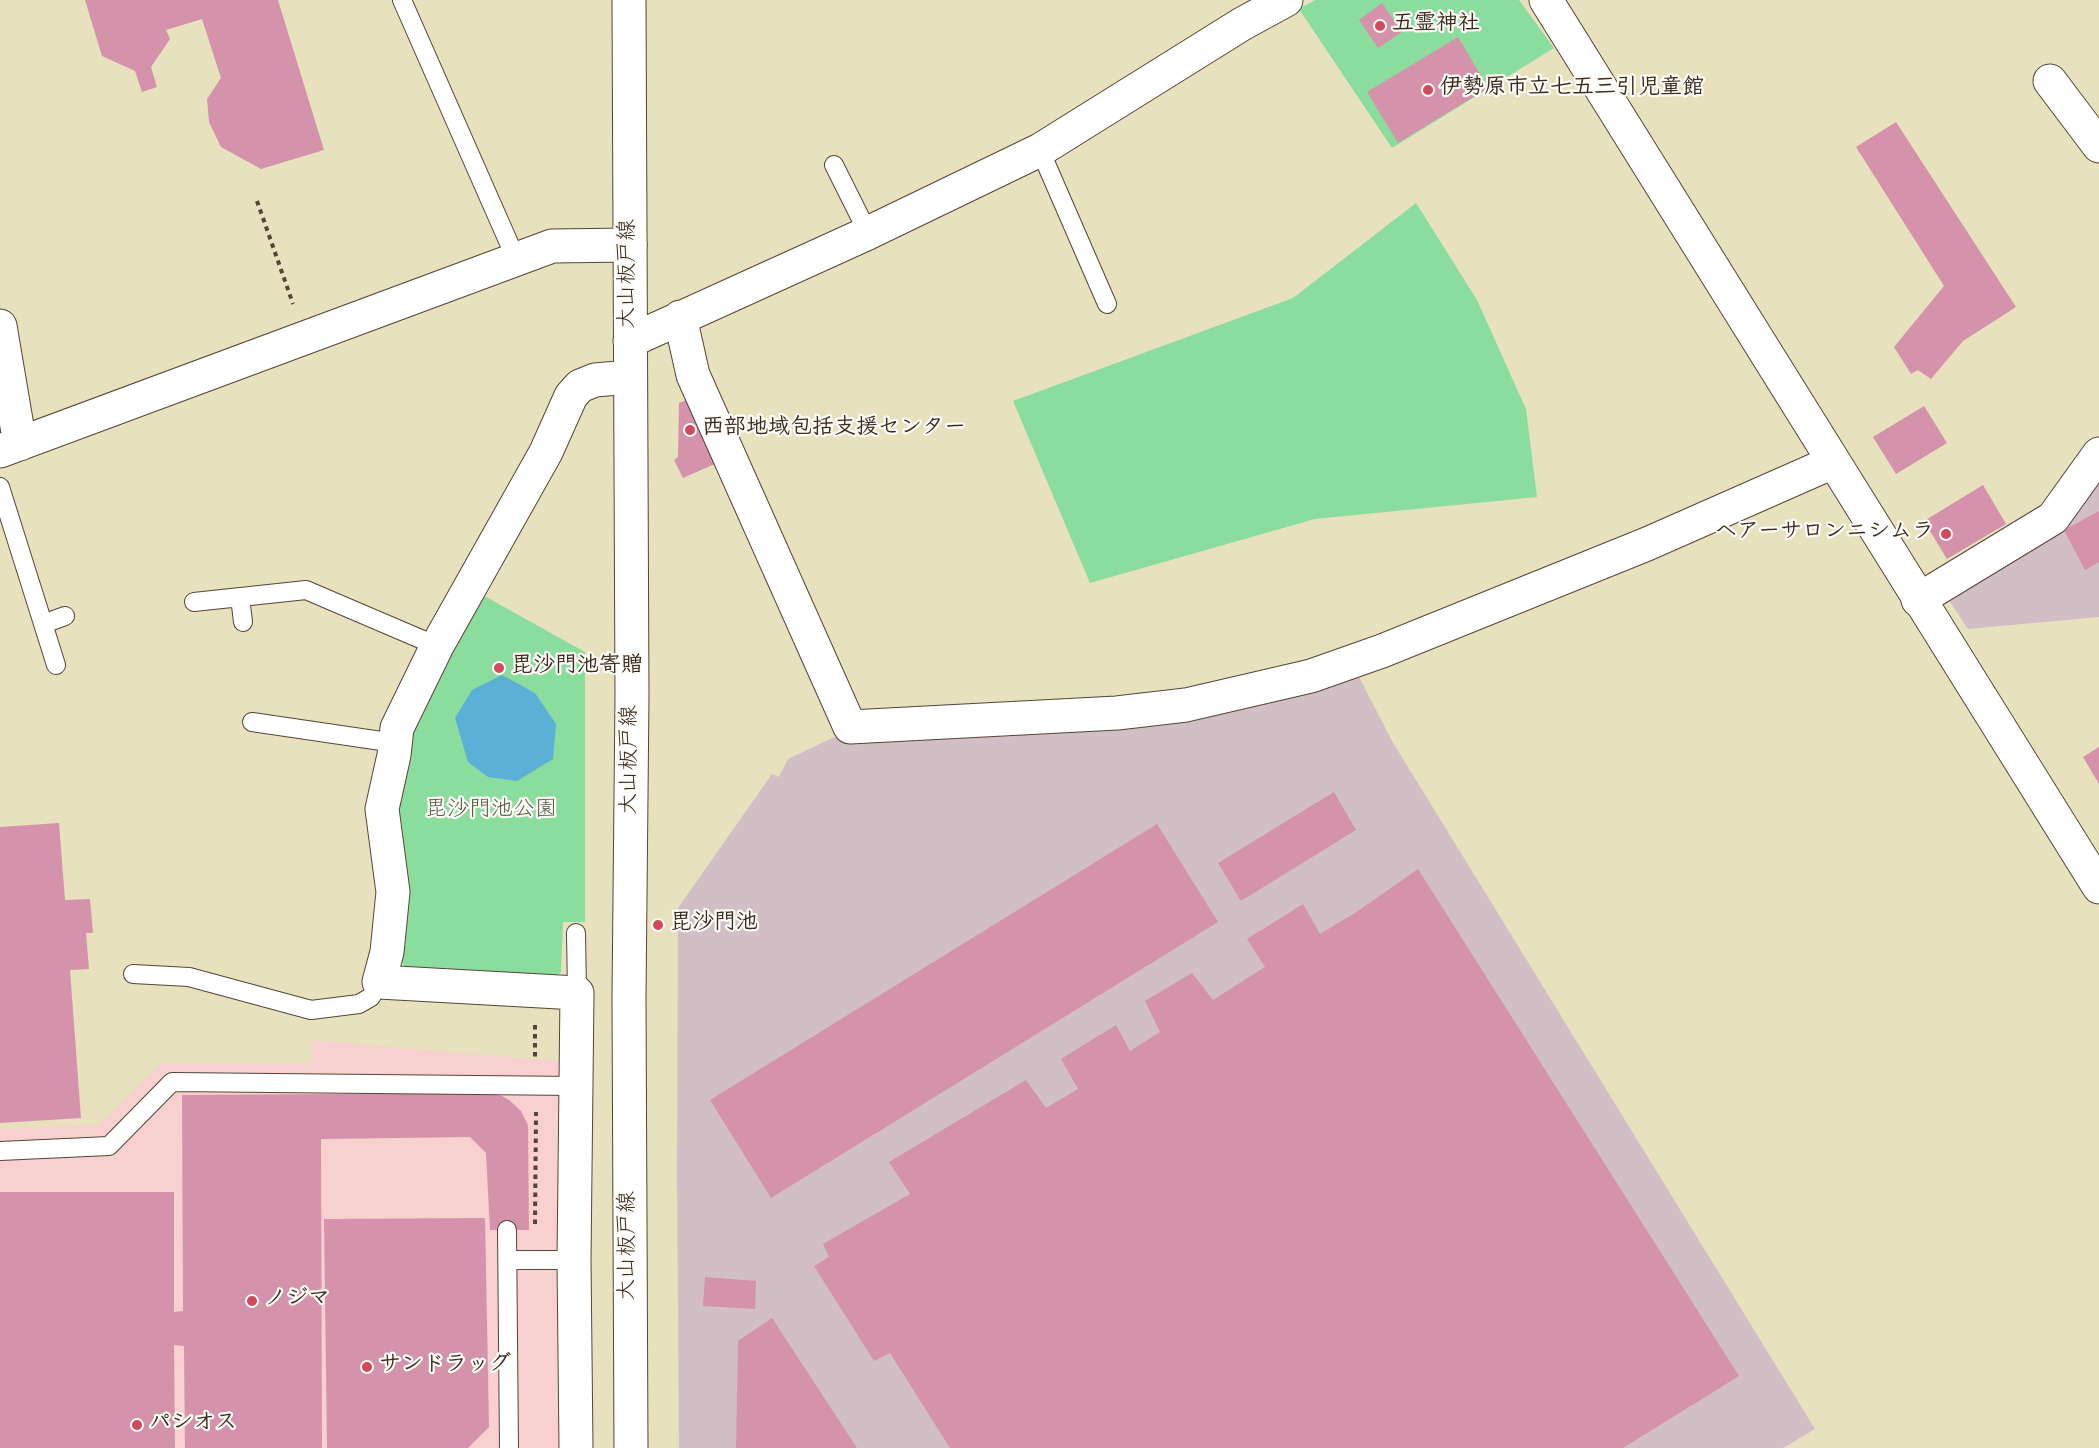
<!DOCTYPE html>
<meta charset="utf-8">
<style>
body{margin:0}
canvas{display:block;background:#e7e1be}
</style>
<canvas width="2099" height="1448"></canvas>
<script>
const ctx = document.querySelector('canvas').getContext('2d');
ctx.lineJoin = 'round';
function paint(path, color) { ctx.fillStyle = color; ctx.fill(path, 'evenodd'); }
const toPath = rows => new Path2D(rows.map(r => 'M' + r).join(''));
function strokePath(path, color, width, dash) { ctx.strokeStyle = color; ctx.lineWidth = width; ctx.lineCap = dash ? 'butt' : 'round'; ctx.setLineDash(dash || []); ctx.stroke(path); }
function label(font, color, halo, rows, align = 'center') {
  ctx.font = font + ' Dekko,"Klee One",sans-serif'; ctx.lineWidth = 4.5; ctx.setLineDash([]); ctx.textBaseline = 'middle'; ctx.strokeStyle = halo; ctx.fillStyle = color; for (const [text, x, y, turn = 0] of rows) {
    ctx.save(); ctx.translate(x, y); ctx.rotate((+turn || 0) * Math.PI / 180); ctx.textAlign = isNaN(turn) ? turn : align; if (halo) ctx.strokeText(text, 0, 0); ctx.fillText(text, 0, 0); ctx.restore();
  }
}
paint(toPath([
 [312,1040,527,1059,561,1060,563,1448,0,1448,0,1129,99,1125,161,1063,312,1063]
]), '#f7d0cf');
paint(toPath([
 [2099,477,2099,617,1968,629,1947,597],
 [1356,671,1392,741,1815,1429,1783,1448,679,1448,677,1174,678,908,772,774,779,777,788,759,839,735]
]), '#d2bec5');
paint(toPath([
 [1315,0,1519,0,1554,48,1392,148,1299,9],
 [1416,203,1477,300,1526,409,1537,497,1315,519,1090,583,1013,401,1293,298],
 [479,593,585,652,585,922,563,922,561,972,549,982,405,970,399,953,396,813,405,732]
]), '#8bdd9e');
paint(toPath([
 [502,675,535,693,556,724,553,759,517,781,488,777,468,762,455,718,472,690]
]), '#5bb0d7');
paint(toPath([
 [85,0,278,0,324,150,261,169,221,147,209,122,207,99,221,78,202,19,166,30,170,39,151,67,157,87,142,92,135,71,102,56],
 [1382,3,1402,32,1378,48,1359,20],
 [1458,37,1488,88,1398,143,1367,92],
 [1896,122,2016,307,1963,341,1931,379,1918,370,1911,374,1894,347,1944,286,1856,147],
 [687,400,717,463,683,478,674,460,678,457,679,403],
 [1924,406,1947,443,1896,474,1873,437],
 [1983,485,2006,524,1947,559,1924,521],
 [2099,511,2099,562,2085,570,2064,530],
 [2099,747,2099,784,2083,757],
 [1334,792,1356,830,1241,901,1218,863],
 [59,823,65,900,90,899,93,933,86,933,89,969,70,970,81,1118,0,1123,0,827],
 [1157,824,1218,922,771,1198,710,1100],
 [1418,869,1739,1376,1623,1448,950,1448,890,1353,874,1361,814,1266,829,1257,823,1244,910,1194,889,1162,1026,1080,1046,1108,1078,1089,1061,1059,1116,1025,1130,1051,1160,1032,1145,1001,1192,973,1213,1000,1265,967,1247,939,1303,904,1320,934,1358,911],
 [486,1093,502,1096,509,1100,521,1111,528,1125,529,1230,490,1230,486,1153,470,1137,321,1139,322,1448,185,1448,184,1346,174,1345,175,1448,0,1448,0,1192,174,1192,174,1312,183,1311,182,1095],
 [485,1218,489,1427,468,1448,327,1448,324,1219],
 [705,1277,756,1281,755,1309,703,1306],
 [772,1318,857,1448,736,1448,738,1341]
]), '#d492ab');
const service = toPath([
 [402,0,516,259],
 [1040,150,1107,304],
 [834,165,868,233],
 [0,487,56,665],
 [240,597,243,622],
 [194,602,306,590,437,646],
 [43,624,65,616],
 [252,722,395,743],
 [576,933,577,993],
 [133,974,189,977,311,1010,359,1004,371,997,379,982],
 [0,1151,109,1146,172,1082,576,1086],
 [507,1230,509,1448],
 [508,1260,574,1260]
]);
const minor = toPath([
 [2050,81,2099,146],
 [680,317,693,375,850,727,1117,713,1186,705,1311,676,1382,651,1647,544,1833,462],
 [0,326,20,444],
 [630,341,868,233,1040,150,1242,24,1286,0],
 [0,451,552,246,630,245],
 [1918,600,2053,518,2099,454],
 [576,1448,574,1260,577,993,379,982,387,952,393,892,382,809,394,755,397,728,437,646,546,452,571,396,580,386,595,380,630,377]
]);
const tertiary = toPath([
 [1546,0,2099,887]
]);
const secondary = toPath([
 [629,0,632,695,629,997,631,1448]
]);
strokePath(service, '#554536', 20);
strokePath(minor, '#554536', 35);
strokePath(tertiary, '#554536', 35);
strokePath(secondary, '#554536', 35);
strokePath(toPath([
 [257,201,293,304],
 [535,1025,535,1059],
 [535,1224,536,1112]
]), '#554536', 4, [4.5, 4.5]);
strokePath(service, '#fff', 18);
strokePath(minor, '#fff', 33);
strokePath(tertiary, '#fff', 33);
strokePath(secondary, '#fff', 33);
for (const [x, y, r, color] of [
 [1380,26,6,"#d1495b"],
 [1428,90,6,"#d1495b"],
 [690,430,6,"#d1495b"],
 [1946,534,6,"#d1495b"],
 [499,668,6,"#d1495b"],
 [658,925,6,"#d1495b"],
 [252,1301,6,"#d1495b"],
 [367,1367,6,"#d1495b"],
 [137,1425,6,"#d1495b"]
]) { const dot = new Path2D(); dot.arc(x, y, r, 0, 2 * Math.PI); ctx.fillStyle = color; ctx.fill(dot); strokePath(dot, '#fdfcf7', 2); }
label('bold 22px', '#3b2a1e', '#fdfcf7', [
 ["五霊神社",1392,26],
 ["伊勢原市立七五三引児童館",1440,90],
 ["西部地域包括支援センター",702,430],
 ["ヘアーサロンニシムラ",1934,534,"right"],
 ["毘沙門池寄贈",511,668],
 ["毘沙門池",670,925],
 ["ノジマ",264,1301],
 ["サンドラッグ",379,1367],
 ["パシオス",149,1425]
], 'left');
label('22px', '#3b2a1e', '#fdfcf7', [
 ["大山板戸線",630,274,-90],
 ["大山板戸線",632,760,-90],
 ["大山板戸線",630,1246,-90]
]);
label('22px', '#536044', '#fdfcf7', [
 ["毘沙門池公園",491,812]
]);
</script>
